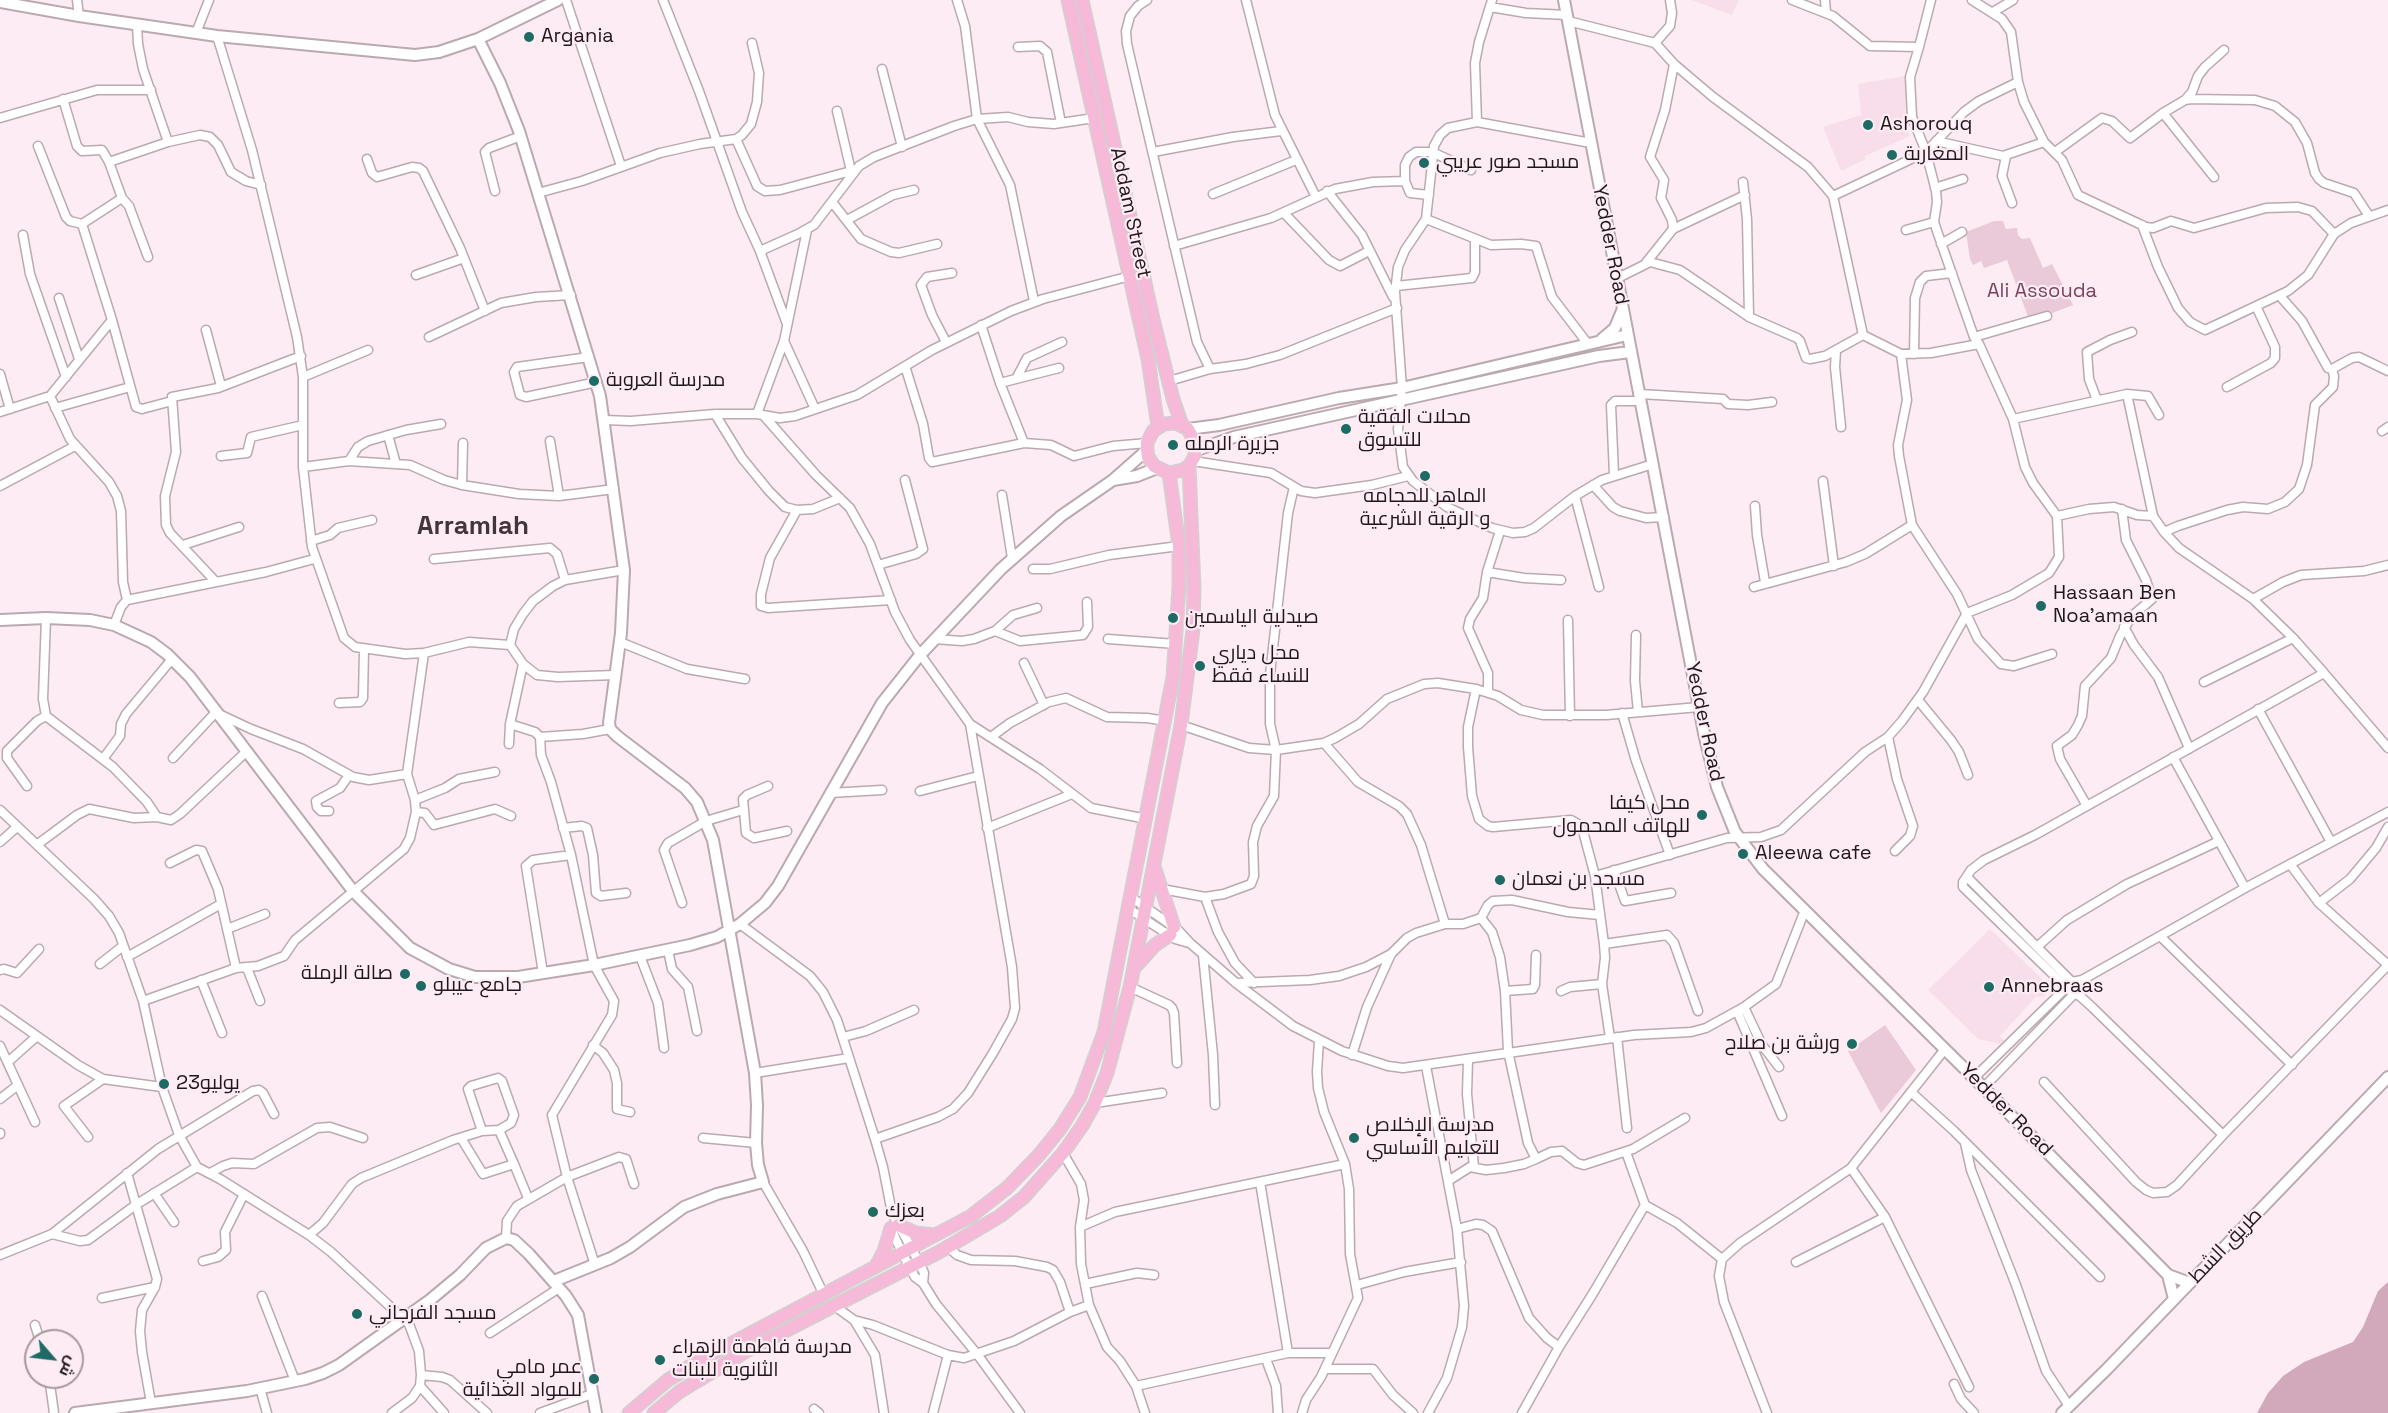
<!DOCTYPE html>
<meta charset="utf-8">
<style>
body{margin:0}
#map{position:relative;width:2388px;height:1413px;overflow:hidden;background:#feecf4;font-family:"Space Grotesk",Cairo,sans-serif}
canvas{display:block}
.north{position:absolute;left:24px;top:1329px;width:60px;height:60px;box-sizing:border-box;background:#feecf4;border:2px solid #a5979d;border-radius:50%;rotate:118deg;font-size:16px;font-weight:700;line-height:24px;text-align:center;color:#1f181b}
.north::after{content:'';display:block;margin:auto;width:21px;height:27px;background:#1e6a65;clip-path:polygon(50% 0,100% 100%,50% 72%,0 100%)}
</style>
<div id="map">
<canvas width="2388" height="1413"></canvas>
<div class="north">ش</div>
</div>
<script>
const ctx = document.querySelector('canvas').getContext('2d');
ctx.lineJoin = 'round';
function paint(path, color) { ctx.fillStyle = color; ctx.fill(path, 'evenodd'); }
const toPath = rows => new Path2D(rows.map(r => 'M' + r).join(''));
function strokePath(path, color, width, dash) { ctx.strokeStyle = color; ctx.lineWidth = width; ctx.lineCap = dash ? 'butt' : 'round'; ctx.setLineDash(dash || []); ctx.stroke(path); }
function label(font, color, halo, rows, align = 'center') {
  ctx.font = font + ' "Space Grotesk",Cairo,sans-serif'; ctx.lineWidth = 4.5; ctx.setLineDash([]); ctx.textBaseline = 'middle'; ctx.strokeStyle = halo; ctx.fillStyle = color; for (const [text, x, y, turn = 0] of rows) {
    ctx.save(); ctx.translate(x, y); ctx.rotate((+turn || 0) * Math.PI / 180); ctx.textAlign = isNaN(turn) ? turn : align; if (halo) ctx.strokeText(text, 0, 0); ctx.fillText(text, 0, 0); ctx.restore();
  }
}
paint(toPath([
 [1691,0,1739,0,1732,15],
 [1906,76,1905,123,1910,136,1865,156,1866,159,1841,171,1823,127,1861,115,1858,84],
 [1990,929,2042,979,2048,990,2044,997,2036,997,2000,1036,2004,1041,2001,1044,1978,1039,1928,990]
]), '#f8deea');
paint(toPath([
 [1994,221,2003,221,2006,229,2017,228,2018,235,2022,239,2030,238,2043,268,2052,264,2073,305,2030,322,2007,260,1984,268,1981,261,1973,265,1970,259,1966,232],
 [1885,1025,1916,1070,1881,1113,1848,1051]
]), '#eac9d8');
paint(toPath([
 [2388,1282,2388,1413,2257,1413,2268,1393,2283,1376,2304,1362,2353,1342,2363,1327,2378,1291]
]), '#d2a8bb');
const street = toPath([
 [77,0,79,16],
 [566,0,621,166],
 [663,0,699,91,742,212,760,251,798,234,814,225,859,166,874,157,954,126,977,119,1008,117,1028,122,1054,124,1094,118],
 [957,0,965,26,977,119,1010,185,1034,301],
 [1147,0,1138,6,1130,16,1126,31,1127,44,1197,342,1210,369],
 [1246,0,1275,115,1316,197],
 [1492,0,1479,42,1475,63,1477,122,1591,143],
 [1792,0,1833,16,1870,46,1919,47,1910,77,1912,117,1926,152,1936,191,1937,202,1934,222,1937,231,1974,337,1979,344],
 [1825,0,1826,12],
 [1490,7,1526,13,1567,15],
 [1993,12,2013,0],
 [1568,21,1655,43,1674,64,1713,97,1808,167,1833,196],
 [137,25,138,44,143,69,168,142,200,135,210,137,218,145,231,172,246,181,261,185],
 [196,33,209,0],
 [217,36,252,150,297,337,303,377,303,467,312,547,344,638,355,647,405,654,424,653,469,642,510,645],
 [1655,43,1670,26,1672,13,1670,0],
 [1018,47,1040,46,1047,52,1061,123],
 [1919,47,1931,0],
 [882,69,902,147],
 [63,99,77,146,82,151,102,150,109,162,168,142],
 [2185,100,2192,92,2198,76,2205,67,2224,50],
 [837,111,851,171],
 [2163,113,2185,100,2192,99,2255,100,2275,106,2295,122,2307,143,2315,173,2319,179,2324,183,2354,193,2369,216],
 [0,118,97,90,151,90],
 [1477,122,1448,128,1440,135,1434,146,1426,219,1405,250,1398,267,1395,292,1402,388,1398,429,1403,467,1413,481,1447,507,1492,528,1513,533,1525,532,1534,528,1575,496,1602,480,1653,464],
 [736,139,754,179,757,186,765,191,780,190,855,170],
 [1936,141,2003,156,2044,142,2024,102,2018,82,2011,32,2002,19,1972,0],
 [2044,142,2062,160,2078,195,2146,227,2153,228,2171,221,2194,228,2266,208,2298,207,2312,211,2334,234],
 [38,146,66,217,70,221,82,224],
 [1153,152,1233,137,1281,131],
 [2055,152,2102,118,2112,121,2130,138,2163,113,2214,177],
 [2006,156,2002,176,2012,203],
 [367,159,372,173,377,177,412,167,419,168,423,171,460,248,485,311],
 [1405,181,1410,193,1429,195],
 [1743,182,1747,219,1749,317],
 [1935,188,1963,179],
 [495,191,485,152,489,148,521,136],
 [1327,191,1362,235,1393,297],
 [538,193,582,181,660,153,700,144,736,139,742,135,751,124,757,102,759,73,752,43],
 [1213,194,1296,160],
 [122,198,129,206,148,257],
 [832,202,861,239,891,252,899,253,937,244],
 [1284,213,1329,260,1340,266,1369,251],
 [1426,219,1491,245,1521,244,1536,246,1552,297,1588,344],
 [847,220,893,195,914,190],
 [82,224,122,198,109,162],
 [2142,225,2158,267,2178,308,2190,322,2205,330,2288,291,2308,275,2334,234,2351,223,2388,210],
 [1673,229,1672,220,1661,198,1664,180,1650,157,1665,110,1674,64],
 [1906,230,1934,222],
 [23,235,30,274,66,377],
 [1941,244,1962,232],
 [1174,246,1271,218,1335,189,1373,182,1405,181,1405,165,1409,157,1416,152,1432,152,1471,170],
 [760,251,787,324],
 [1645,264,1673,229,1745,195],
 [416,275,464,258],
 [1396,286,1472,278,1475,272,1475,239],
 [2280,296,2302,321,2328,368,2332,369,2352,358,2359,357,2388,371],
 [59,298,79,359],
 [112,320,136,407,142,409,172,401],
 [981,325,1000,383,1024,443],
 [206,330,221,386],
 [1863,335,1833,196,1926,152,1964,112,1979,101,2018,82],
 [429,337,501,303,536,297,571,295],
 [1974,337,2047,316],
 [784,341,815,409],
 [946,342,932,315,921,285,927,277,952,273],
 [1836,351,1835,367,1841,427],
 [1901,354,1907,400,1898,445,1899,456,1912,525,1957,594,1978,639,2001,664,2014,666,2052,654],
 [1914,354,1915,298,1920,282,1926,276,1952,273],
 [589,357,517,367,514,372,520,395,526,397,597,382],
 [905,366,923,424,929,458,932,462,1024,443,1051,445,1074,456,1113,446,1147,443],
 [0,374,10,409],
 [303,377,368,350],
 [1017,377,1027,358,1062,342],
 [1169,381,1210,369,1246,364,1280,355,1397,308],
 [1000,383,1059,368],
 [2227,387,2271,363,2275,358,2275,347,2256,306],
 [1640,394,1723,399,1728,404,1748,405,1772,402],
 [2127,394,2153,516,2164,532,2179,548,2253,599,2293,638,2324,673],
 [50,396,70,439,109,482,117,496,121,511,123,582,127,600],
 [2097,400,2089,379,2087,352,2110,340,2132,332],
 [55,408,130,387],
 [0,412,50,396,112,320,82,224],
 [715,414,742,458,769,491,785,507,797,510,813,509,840,498],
 [757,414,784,341,807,230],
 [764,416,816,475,850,508,870,544,895,612,910,640,970,724,1040,769,1091,808,1147,819],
 [2013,419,2127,394,2148,396,2159,415],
 [604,420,631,421,715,414,757,414,780,418,795,416,857,395,932,350,1011,311,1043,299,1130,276],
 [2382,431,2388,427],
 [388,435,396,464],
 [550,441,559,496],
 [221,456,247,453,251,437,303,425],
 [349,461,358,447,368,441,406,430,441,424],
 [1193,461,1271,473,1301,491,1315,493,1372,485,1408,476],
 [303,467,349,461,410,465,444,480,462,485,519,494,559,496,614,489],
 [1614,475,1611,405,1615,401,1641,401],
 [1823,481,1834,566],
 [462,485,463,443],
 [1593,485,1613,507,1620,511,1646,518,1664,517],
 [0,486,75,446],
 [1294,487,1288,513,1270,675,1270,724,1276,750,1324,743,1335,738,1359,724,1387,699,1424,684,1438,683,1476,689,1498,696,1521,710,1543,715,1606,715,1699,707],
 [1002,495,1012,558],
 [1575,496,1599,587],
 [1755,506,1757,535,1765,582],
 [797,510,770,558,761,594,761,606,768,608,891,600],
 [2057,516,2089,509,2114,507,2137,515,2153,516],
 [2164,532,2178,526,2227,510,2243,507,2268,509,2285,502,2299,489,2307,465,2315,405,2333,387,2334,376,2332,369],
 [311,541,330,535,338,528,372,520],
 [183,545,239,527],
 [434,559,550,548,557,554,565,580],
 [878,565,916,554,923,549,905,480],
 [1033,569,1050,569,1109,555,1179,546],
 [1487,572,1524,578,1561,580],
 [215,581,170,533,166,525,165,496,176,452,172,397,218,388,301,356],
 [1754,587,1846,562,1865,554,1912,525],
 [2253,599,2283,582,2301,575,2364,571,2388,565],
 [46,618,43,699,46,716,113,767,147,802,157,817],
 [1568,620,1570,716],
 [114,625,121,607,127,600,266,572,314,559],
 [2124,627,2134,645,2158,677,2189,748],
 [995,631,1020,641,1083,635,1088,627,1087,602],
 [1636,635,1635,681,1638,712],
 [934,639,962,641,974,639,995,631,1013,615,1037,608],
 [1108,639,1176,644],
 [620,642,687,669,745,679],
 [1024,663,1044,705],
 [616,675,558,677,537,675,523,664,510,645,514,629,523,614,533,601,553,586,565,580,624,570],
 [2204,682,2293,638],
 [1476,689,1468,727,1468,747,1472,796,1479,819,1488,826,1493,827,1571,820,1578,824,1583,831,1595,876,1604,944,1605,958,1602,984,1610,1038],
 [1488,692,1488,673,1468,628,1470,619,1483,598,1487,572,1500,531],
 [1918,700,1951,740,1959,752,1968,775],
 [339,703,360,702,363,698,364,649],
 [2258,709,2331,842],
 [1622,713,1636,761,1670,855],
 [219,714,251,729,303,749,353,777,369,780,407,774],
 [510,724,535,732,540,737,583,734,610,729],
 [540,737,541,755,551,782,571,855,594,965,614,1001,612,1015,552,1115,567,1177,595,1265],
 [991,737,1010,723,1049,702,1066,698,1107,717,1147,718,1166,721],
 [1888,737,1897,779,1913,826,1910,836,1895,851],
 [1324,743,1358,782,1399,806,1407,814,1421,845,1445,924],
 [509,744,510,724,523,664],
 [2173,757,2245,888],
 [173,758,217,711],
 [103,759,120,736,121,724,126,714,172,659],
 [27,786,7,758,7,751,37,721,46,716],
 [768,786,747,795,743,799,746,833,754,838,787,831],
 [920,791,978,776],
 [830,793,882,790],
 [415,800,445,788,459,779,495,772],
 [2087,806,2060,759,2057,746,2072,735,2078,725,2082,716,2085,686,2111,658,2120,636,2132,616,2152,599,2146,580,2126,540,2122,509],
 [0,810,94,899,109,916,119,933,143,1001,162,1087,179,1135,197,1167,220,1179,309,1235,331,1252,409,1324,419,1351,421,1375,420,1386,412,1398,392,1413],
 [329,811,321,811,317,807,316,801,340,788,349,775],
 [416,812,425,813,434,825,495,809,511,816],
 [563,828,582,826,587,828,593,855,596,893,601,896,626,893],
 [987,828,1072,794],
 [0,842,17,827],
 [38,844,77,815,89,809,134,818,157,817,171,820,180,814,247,751],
 [170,863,196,850,202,851,218,889,236,968],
 [2290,864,2319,903,2388,965],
 [1614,870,1625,901,1671,893],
 [1595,876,1727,838,1761,837,1781,830,1865,752,1888,737,1902,721,1923,692,1967,613,2012,595,2049,573,2059,557,2057,516,2033,483,2025,467,2013,419,1979,344,1931,353,1901,354,1863,335,1825,356,1810,359,1806,358,1800,341,1797,338,1749,317,1680,270,1650,262,1618,278],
 [1967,877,2079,989,2081,997],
 [1162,889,1205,897,1224,894,1251,884,1254,876,1253,842,1257,826,1274,796,1276,750,1249,748,1181,725],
 [1131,897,1178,930,1190,943,1236,983,1293,1026,1342,1051,1388,1066,1403,1068,1634,1035,1691,1032,1706,1028,1744,1007,1776,984,1805,910],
 [1205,897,1218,932,1235,963,1254,983],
 [682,903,664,850,668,843,706,821,743,810],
 [2319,903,2350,879,2376,848,2388,827],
 [1129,909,1175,939,1189,943],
 [1600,915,1568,912,1512,900,1493,901,1488,905,1481,918,1492,932,1500,957,1505,991,1508,1051,1528,1143,1536,1159,1551,1152,1562,1151,1577,1163,1584,1165,1633,1149,1685,1118],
 [740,924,810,976,823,992,837,1020,875,1139,883,1167,892,1213,919,1262,924,1273,923,1283],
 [227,929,265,914],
 [2160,936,2292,1065],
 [1604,944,1667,935,1674,943,1698,1011],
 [2037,947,2067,920,2127,884,2219,841],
 [668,950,672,969,688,987,697,1031],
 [1203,955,1213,1055,1215,1105],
 [640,956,658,1003,664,1048],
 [127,957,221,904],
 [100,964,123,946],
 [247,968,260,1001],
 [0,970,4,969,17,973,39,949],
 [543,973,526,866,533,860,571,855],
 [201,980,222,1033],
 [1236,983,1310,980,1339,976,1366,967,1391,954],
 [1130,987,1169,1005,1172,1008,1174,1013,1177,1063],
 [1505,991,1533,989,1535,985,1536,955],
 [1561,991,1570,987,1602,984],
 [143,1001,236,968,258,966,284,956,295,940,404,849,410,838,416,812,415,800,407,774,424,653],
 [1744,1007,1762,1045,1779,1067],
 [0,1010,78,1065,103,1079,162,1087],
 [1737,1011,1782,1116],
 [843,1037,866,1031,914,1010],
 [1617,1037,1627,1128],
 [593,1045,603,1053,614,1070,617,1083,617,1109,630,1112],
 [0,1046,35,1122],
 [1352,1055,1367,1007,1391,954,1407,938,1416,933,1445,924,1463,924,1481,918],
 [1468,1060,1467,1094,1474,1167],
 [8,1062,37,1036],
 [1426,1066,1457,1229,1464,1306,1462,1327,1447,1378,1428,1413],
 [755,1073,849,1058],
 [1974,1078,2072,982,2082,980,2245,888,2388,812],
 [2044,1082,2136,1182,2146,1190,2153,1193,2167,1192,2177,1185,2223,1135,2387,966],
 [1984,1087,2077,991],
 [1912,1093,1954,1131,2100,1277],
 [0,1099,18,1085],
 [1095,1103,1162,1093],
 [499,1130,514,1164],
 [0,1133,0,1134],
 [2223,1135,2093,1008,2081,997,2068,989,1963,887,1963,882,1971,870,1984,860,2035,835,2324,673,2388,748],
 [88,1137,64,1106,103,1079],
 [461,1138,483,1174,514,1164,528,1198],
 [703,1138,756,1143],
 [875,1139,938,1117,953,1109,968,1093,993,1053,1012,1019,1015,1008,1012,967,970,724],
 [1965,1143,1971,1170,2016,1285,2046,1371,2069,1406],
 [1626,1152,1645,1205,1677,1223,1722,1259],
 [1063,1153,1081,1184,1084,1200,1080,1227,1081,1264,1089,1305,1107,1347,1120,1361,1136,1386,1145,1413],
 [1851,1168,1885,1217,1969,1387],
 [127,1173,157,1279,155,1287,142,1310,140,1331,142,1352,151,1403],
 [210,1173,223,1166,232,1163,254,1164,317,1128,330,1127,363,1138],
 [1448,1181,1470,1167,1486,1170,1504,1168,1524,1164,1536,1159],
 [763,1182,803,1251,823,1293],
 [1260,1182,1288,1353,1332,1353],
 [154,1193,174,1222],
 [1080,1227,1115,1212,1345,1164],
 [891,1228,902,1253,915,1277,923,1283,936,1304,977,1354,1020,1413],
 [1457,1229,1476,1224,1483,1225,1492,1231,1529,1318,1547,1338,1559,1347],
 [52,1234,80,1241,88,1240,137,1204,197,1167],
 [309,1235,323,1223,352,1184,361,1178,453,1140,482,1131,499,1130,511,1123,514,1115,502,1081,498,1078,471,1086,468,1089,482,1131],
 [506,1238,507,1221,517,1206,567,1177,619,1157,626,1159,634,1184],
 [948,1247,957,1255,971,1260,1015,1261,1047,1267,1053,1270,1060,1282,1070,1312],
 [0,1255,52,1234,158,1149,253,1091,259,1090,263,1093,274,1114],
 [203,1261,218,1257,226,1250,225,1232,244,1194],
 [1796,1262,1885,1217],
 [1085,1284,1137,1273,1154,1275],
 [1357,1285,1404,1272,1461,1262],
 [262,1296,295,1381],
 [102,1298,155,1287],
 [833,1305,854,1320,873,1325,948,1355,964,1358,1014,1341,1070,1312,1089,1305],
 [854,1320,875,1355,884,1413],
 [35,1325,40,1341],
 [490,1333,559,1288],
 [1266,1359,1276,1386,1278,1413],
 [1325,1369,1373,1369,1393,1395,1413,1413],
 [421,1375,442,1377,450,1380,487,1413],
 [49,1377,54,1413],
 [1954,1384,1961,1399,1974,1413],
 [420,1386,444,1413],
 [1136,1386,1288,1353],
 [260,1388,267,1413],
 [814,1409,819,1413],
 [540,1413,592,1394],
 [933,1413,948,1355],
 [1302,1413,1306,1400,1321,1377,1358,1298,1350,1254,1349,1189,1345,1164,1324,1112,1318,1088,1317,1071,1319,1041],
 [1522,1413,1559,1347,1592,1295,1645,1205],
 [1767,1413,1724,1302,1719,1276,1722,1259,1740,1243,1851,1168,1945,1049]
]);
const secondary = toPath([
 [1564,0,1704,733,1717,787,1735,832,1763,869,1974,1078,2168,1275,2190,1283],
 [0,2,79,16,217,36,415,55,439,52,478,39,558,0],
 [478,39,500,83,519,131,600,396,624,570,621,633,609,723,610,729,617,736,685,788,697,802,713,840,755,1073,757,1105,756,1143,758,1165,763,1182,717,1194,684,1207,630,1247,611,1258,554,1281],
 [1602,339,1615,328,1622,311],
 [1188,429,1219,425,1339,398,1402,388,1627,335],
 [1197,450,1234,437,1599,356,1630,352],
 [1113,480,1147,450],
 [0,620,46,618,90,620,114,625,151,642,167,654,190,677,353,891,410,948,449,969,475,977,518,977,594,965,690,945,717,937,740,924,765,903,778,886,882,703,920,655,1001,569,1061,516,1113,480,1137,476,1157,468],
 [2168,1275,2174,1299],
 [75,1413,247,1391,305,1379,323,1373,339,1365,430,1300,460,1275,486,1248,506,1238,514,1240,529,1254,566,1296,578,1315,596,1413],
 [2062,1413,2107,1369,2388,1077]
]);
const primary = toPath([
 [1068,0,1148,359,1158,427],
 [1082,0,1153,319,1173,399,1182,425],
 [1155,869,1174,927],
 [1136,966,1155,945,1170,935],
 [898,1225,916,1233,934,1235],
 [876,1266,884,1251,891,1228],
 [629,1413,668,1380,702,1359,971,1216,1007,1188,1039,1155,1060,1129,1080,1097,1104,1032,1173,677,1179,587,1179,546,1169,473],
 [654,1413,679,1392,748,1350,941,1251,1000,1216,1024,1197,1063,1153,1082,1126,1095,1103,1107,1073,1130,987,1181,725,1193,630,1194,588,1189,466,1195,456,1196,444,1188,429,1176,423,1164,424,1153,431,1147,443,1147,450,1148,457,1154,466,1169,473,1183,470,1189,466]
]);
strokePath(street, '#baa9b0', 11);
strokePath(secondary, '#baa9b0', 14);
strokePath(primary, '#d2d1d1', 15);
strokePath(street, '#fff', 8);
strokePath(secondary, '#fff', 10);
strokePath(primary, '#f6b9d8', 12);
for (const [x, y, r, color] of [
 [529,37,6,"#1e6a65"],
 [1868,125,6,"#1e6a65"],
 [1892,155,6,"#1e6a65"],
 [1424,163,6,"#1e6a65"],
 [594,381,6,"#1e6a65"],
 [1346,429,6,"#1e6a65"],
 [1173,445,6,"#1e6a65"],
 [1425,476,6,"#1e6a65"],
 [2041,606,6,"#1e6a65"],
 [1173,618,6,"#1e6a65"],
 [1200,666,6,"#1e6a65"],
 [1702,815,6,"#1e6a65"],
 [1743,854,6,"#1e6a65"],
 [1500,880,6,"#1e6a65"],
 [405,974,6,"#1e6a65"],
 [421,986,6,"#1e6a65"],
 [1989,987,6,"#1e6a65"],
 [1852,1044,6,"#1e6a65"],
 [164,1084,6,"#1e6a65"],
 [1354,1138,6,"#1e6a65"],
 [873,1212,6,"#1e6a65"],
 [357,1314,6,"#1e6a65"],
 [660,1360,6,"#1e6a65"],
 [594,1379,6,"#1e6a65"]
]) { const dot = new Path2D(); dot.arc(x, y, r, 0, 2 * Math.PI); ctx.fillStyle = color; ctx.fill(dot); strokePath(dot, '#feecf4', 2); }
label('20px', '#1f181b', '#feecf4', [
 ["Argania",541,37],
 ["Ashorouq",1880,125],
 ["المغاربة",1904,155],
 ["مسجد صور عريبي",1436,163],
 ["مدرسة العروبة",606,381],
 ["محلات الفقية",1358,418],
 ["للتسوق",1358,441],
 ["جزيرة الرمله",1185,445],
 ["الماهر للحجامه",1425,497,"center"],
 ["و الرقية الشرعية",1425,520,"center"],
 ["Hassaan Ben",2053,594],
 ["Noa'amaan",2053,617],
 ["صيدلية الياسمين",1185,618],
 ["محل دياري",1212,654],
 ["للنساء فقط",1212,677],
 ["محل كيفا",1690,804,"right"],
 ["للهاتف المحمول",1690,827,"right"],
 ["Aleewa cafe",1755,854],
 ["مسجد بن نعمان",1512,880],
 ["صالة الرملة",393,974,"right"],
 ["جامع عيبلو",433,986],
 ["Annebraas",2001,987],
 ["ورشة بن صلاح",1840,1044,"right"],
 ["23يوليو",176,1084],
 ["مدرسة الإخلاص",1366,1126],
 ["للتعليم الأساسي",1366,1149],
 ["بعزك",885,1212],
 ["مسجد الفرجاني",369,1314],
 ["مدرسة فاطمة الزهراء",672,1348],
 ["الثانوية للبنات",672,1371],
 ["عمر مامي",582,1368,"right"],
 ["للمواد الغذائية",582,1391,"right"]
], 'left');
label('20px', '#1f181b', '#feecf4', [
 ["Addam Street",1130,213,78],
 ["Yedder Road",1610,245,79],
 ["Yedder Road",1704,722,78],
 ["Yedder Road",2006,1110,45],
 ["طريق الشط",2226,1246,-46]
]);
label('20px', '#7a425e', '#feecf4', [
 ["Ali Assouda",2042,292]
]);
label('bold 26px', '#43353c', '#feecf4', [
 ["Arramlah",473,527]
]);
</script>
